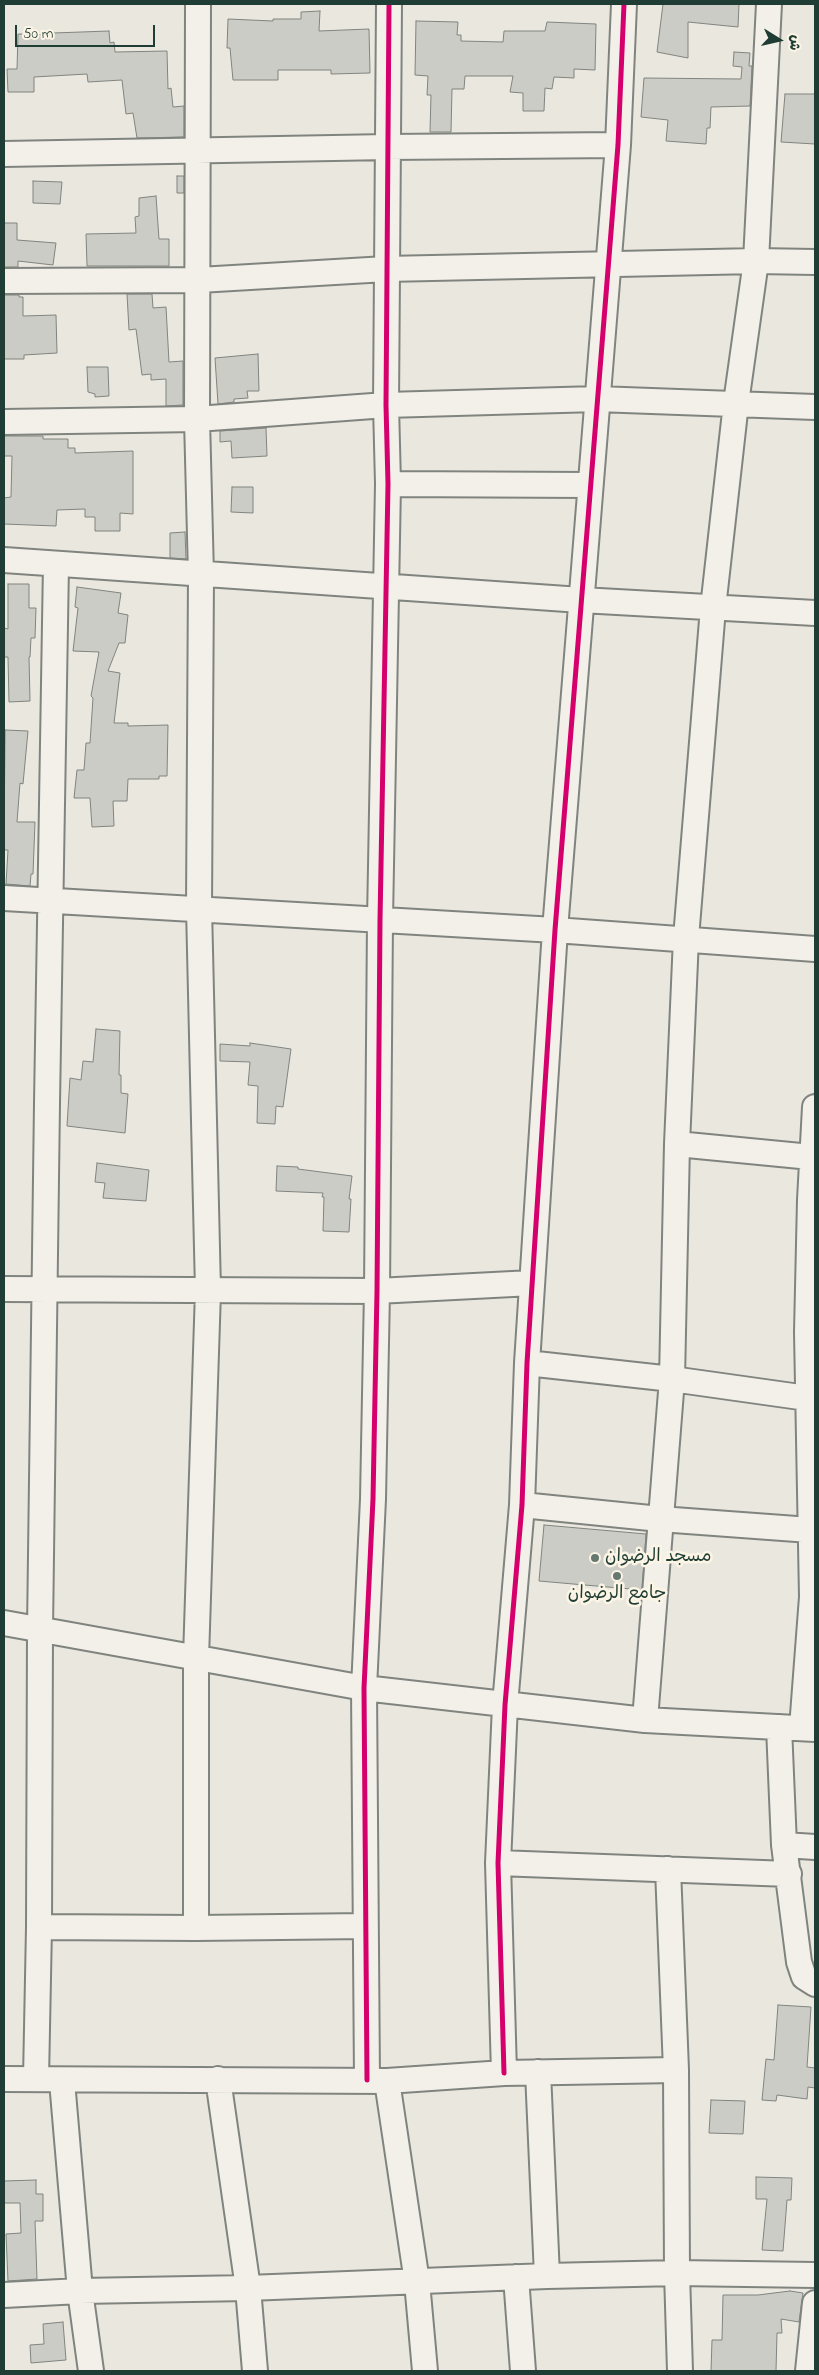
<!DOCTYPE html>
<meta charset="utf-8">
<style>
body{margin:0}
#map{position:relative;width:819px;height:2375px;overflow:hidden;background:#eae7df;font-family:"Indie Flower","Playpen Sans Arabic",sans-serif}
canvas{display:block}
.frame{position:absolute;inset:0;border:5px solid #1f3d34;pointer-events:none}
.north{position:absolute;left:754px;top:15px;width:50px;height:50px;-webkit-text-stroke:4px #fcf5e5;paint-order:stroke;rotate:100deg;font-size:14px;font-weight:700;line-height:20px;text-align:center;color:#1f3d34}
.north::after{content:'';display:block;margin:auto;width:18px;height:22px;background:#1f3d34;clip-path:polygon(50% 0,100% 100%,50% 72%,0 100%)}
.scale{position:absolute;left:15px;top:25px;width:140px;height:22px;box-sizing:border-box;border:2px solid #1f3d34;border-top:0;padding-left:6px;font-size:15px;line-height:18px;white-space:nowrap;color:#1f3d34;-webkit-text-stroke:4px #fcf5e5;paint-order:stroke}
</style>
<div id="map">
<canvas width="819" height="2375"></canvas>
<div class="frame"></div>
<div class="north">ش</div>
<div class="scale">50 m</div>
</div>
<script>
const ctx = document.querySelector('canvas').getContext('2d');
ctx.lineJoin = 'round';
function paint(path, color) { ctx.fillStyle = color; ctx.fill(path, 'evenodd'); }
const toPath = rows => new Path2D(rows.map(r => 'M' + r).join(''));
function strokePath(path, color, width, dash) { ctx.strokeStyle = color; ctx.lineWidth = width; ctx.lineCap = dash ? 'butt' : 'round'; ctx.setLineDash(dash || []); ctx.stroke(path); }
function label(font, color, halo, rows, align = 'center') {
  ctx.font = font + ' "Indie Flower","Playpen Sans Arabic",sans-serif'; ctx.lineWidth = 5; ctx.setLineDash([]); ctx.textBaseline = 'middle'; ctx.strokeStyle = halo; ctx.fillStyle = color; for (const [text, x, y, turn = 0] of rows) {
    ctx.save(); ctx.translate(x, y); ctx.rotate((+turn || 0) * Math.PI / 180); ctx.textAlign = isNaN(turn) ? turn : align; if (halo) ctx.strokeText(text, 0, 0); ctx.fillText(text, 0, 0); ctx.restore();
  }
}
const building = toPath([
 [663,4,739,4,738,27,688,22,688,58,657,52,663,4],
 [320,11,319,31,369,29,370,73,331,74,331,70,278,70,278,80,233,80,230,48,227,48,228,19,273,21,273,19,301,19,301,12,320,11],
 [416,21,458,22,457,35,461,35,461,41,503,42,504,31,545,31,547,22,596,24,595,70,574,69,574,78,554,77,552,89,545,88,544,111,523,111,523,93,510,92,513,76,465,76,464,89,452,89,451,132,430,132,431,95,427,95,428,76,415,75,416,21],
 [109,31,110,43,114,42,115,52,167,51,168,89,171,88,173,107,184,106,184,137,137,138,133,113,126,114,122,80,88,82,87,74,34,77,34,92,8,92,7,69,17,69,18,34,53,35,53,33,109,31],
 [734,52,750,53,749,66,752,66,750,106,711,107,710,128,707,128,706,144,666,141,668,120,641,117,644,78,741,79,742,67,733,66,734,52],
 [785,94,815,94,815,144,781,142,785,94],
 [177,176,184,176,184,193,177,193,177,176],
 [33,181,62,182,60,204,33,203,33,181],
 [156,196,159,239,169,239,169,266,87,266,86,234,136,233,135,217,139,216,139,198,156,196],
 [4,223,17,223,17,240,56,243,53,265,18,261,18,267,4,267,4,223],
 [127,294,152,294,153,308,166,307,169,362,183,361,183,405,166,406,166,379,151,380,151,374,142,375,136,329,129,330,127,294],
 [4,295,19,295,19,297,23,297,23,316,56,315,57,353,24,355,24,359,4,359,4,295],
 [258,354,259,391,247,391,248,398,234,399,234,402,218,404,215,358,258,354],
 [87,367,108,367,109,396,95,397,95,394,88,392,87,367],
 [266,428,267,456,232,458,231,441,220,442,220,431,266,428],
 [4,436,43,436,43,439,68,439,68,448,75,448,75,453,133,451,133,514,120,513,120,531,95,531,95,517,85,517,85,509,57,510,56,526,4,524,4,498,11,497,12,456,4,456,4,436],
 [232,487,253,487,253,513,231,512,232,487],
 [185,532,186,559,170,558,170,533,185,532],
 [8,584,29,584,29,608,36,608,35,638,31,638,30,657,29,657,30,701,9,702,8,657,4,657,4,628,8,629,8,584],
 [77,587,121,593,118,613,128,615,125,643,119,643,108,671,120,673,114,723,128,723,128,726,168,725,167,776,159,776,159,779,128,779,127,801,113,801,114,826,92,827,90,798,74,798,77,770,84,770,86,743,90,743,93,698,91,696,99,652,73,651,78,608,75,607,77,587],
 [5,730,28,731,23,784,20,783,17,822,35,822,33,874,31,874,30,886,6,884,8,850,4,850,5,730],
 [96,1029,120,1031,119,1075,121,1075,121,1093,128,1094,125,1133,67,1126,70,1078,81,1080,83,1061,93,1062,96,1029],
 [250,1043,291,1049,283,1107,276,1106,275,1124,257,1123,258,1086,248,1085,250,1062,220,1061,220,1044,250,1046,250,1043],
 [97,1163,149,1170,146,1201,103,1198,105,1183,95,1182,97,1163],
 [277,1166,298,1167,298,1169,352,1176,349,1199,351,1199,349,1232,323,1231,324,1197,322,1197,323,1193,276,1191,277,1166],
 [544,1525,646,1534,642,1590,539,1581,544,1525],
 [778,2005,811,2007,807,2067,815,2068,815,2088,808,2087,807,2099,777,2095,776,2101,762,2100,766,2059,774,2060,778,2005],
 [711,2100,745,2101,743,2134,709,2133,711,2100],
 [756,2177,792,2178,791,2200,787,2200,783,2251,762,2250,767,2199,756,2199,756,2177],
 [36,2180,36,2194,43,2194,43,2221,35,2221,37,2279,8,2281,6,2234,21,2233,20,2203,4,2203,4,2181,36,2180],
 [790,2291,803,2293,799,2322,781,2319,782,2333,777,2333,776,2371,711,2371,712,2340,722,2340,723,2295,758,2295,790,2291],
 [63,2322,66,2360,31,2363,30,2345,44,2344,43,2324,63,2322]
]);
paint(building, '#ccccc6');
strokePath(building, '#80847f', 1);
const minor = toPath([
 [4,154,388,147,618,145],
 [4,281,199,280,386,269,756,261,815,262],
 [4,422,197,419,386,405,597,399,815,407],
 [388,484,590,485],
 [4,560,581,600,815,613],
 [4,898,555,930,815,949],
 [677,1144,811,1157],
 [4,1289,377,1291,532,1283],
 [527,1363,672,1379,807,1398],
 [522,1505,660,1519,810,1530],
 [4,1623,364,1688,645,1720,815,1729],
 [645,1720,672,1379,677,1144,686,938,713,608,736,403,756,261,769,4],
 [779,1727,784,1845,799,1962,804,1977,815,1984],
 [802,1728,812,1597,807,1332,810,1200,815,1107],
 [784,1845,815,1847],
 [498,1863,789,1874],
 [668,1869,676,2070,677,2273,680,2371],
 [39,1927,196,1928,365,1926],
 [196,1928,196,1658,208,1291,199,908,201,575,197,419,198,4],
 [538,2072,547,2276],
 [504,2073,498,1863,505,1705,522,1505,527,1363,555,930,618,145,624,4],
 [4,2079,387,2081,504,2073,676,2070],
 [36,2079,39,1927,40,1630,47,1103,56,564],
 [218,2079,248,2288,255,2371],
 [367,2080,364,1688,373,1499,377,1291,380,920,388,484,386,405,389,4],
 [62,2081,80,2291,91,2371],
 [387,2081,417,2282,425,2371],
 [516,2277,523,2371],
 [4,2295,80,2291,248,2288,547,2276,677,2273,815,2275],
 [808,2371,815,2303]
]);
strokePath(minor, '#80847f', 28);
strokePath(minor, '#f3f0ea', 24);
strokePath(toPath([
 [504,2073,498,1863,505,1705,522,1505,527,1363,555,930,618,145,624,4],
 [367,2080,364,1688,373,1499,377,1291,380,920,388,484,386,405,389,4]
]), '#d6006c', 5);
for (const [x, y, r, color] of [
 [595,1558,5,"#667870"],
 [617,1576,5,"#667870"]
]) { const dot = new Path2D(); dot.arc(x, y, r, 0, 2 * Math.PI); ctx.fillStyle = color; ctx.fill(dot); strokePath(dot, '#fcf5e5', 2); }
label('18px', '#1f3d34', '#fcf5e5', [
 ["مسجد الرضوان",605,1558],
 ["جامع الرضوان",617,1595,"center"]
], 'left');
</script>
